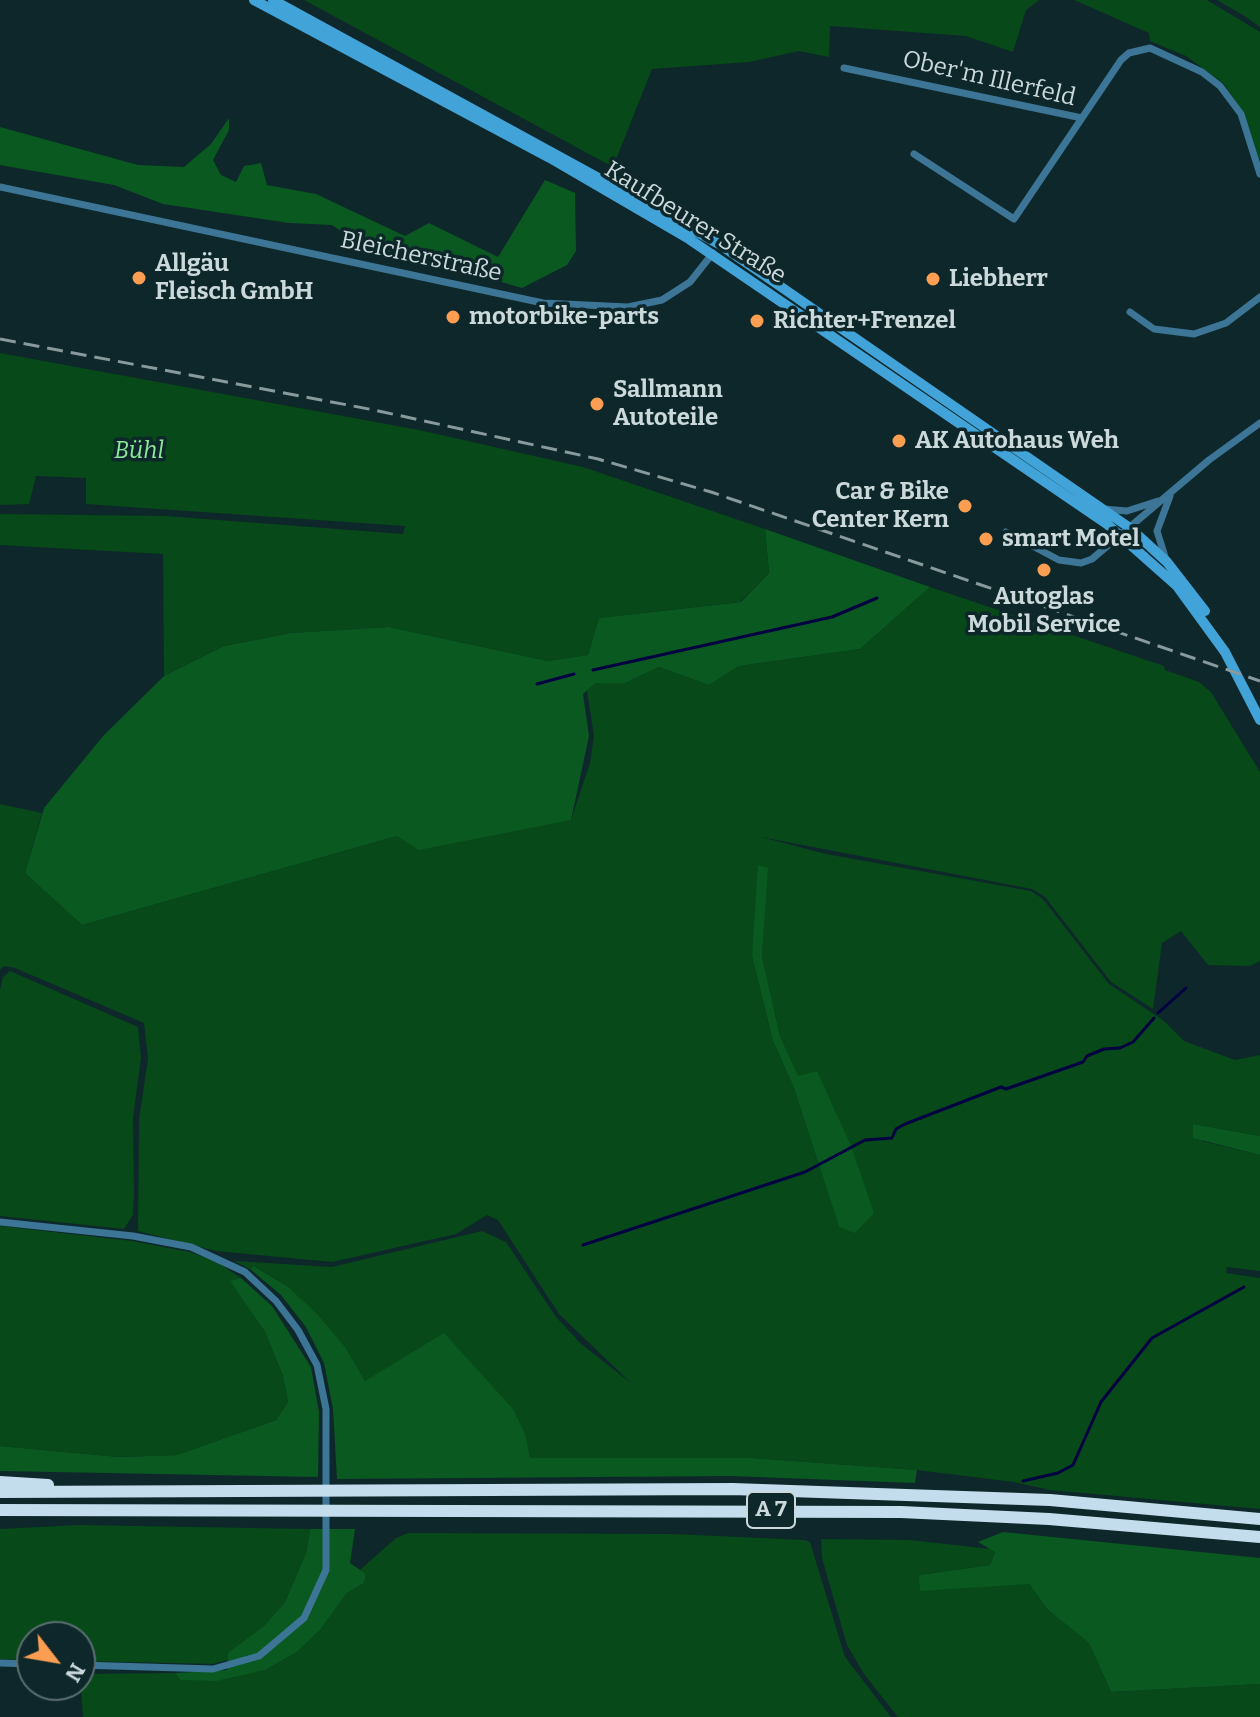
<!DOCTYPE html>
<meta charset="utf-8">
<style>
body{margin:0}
#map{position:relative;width:1260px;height:1717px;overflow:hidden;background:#0e272a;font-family:Bitter,serif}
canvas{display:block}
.north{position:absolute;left:16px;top:1621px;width:80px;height:80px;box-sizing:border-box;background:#0e272a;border:2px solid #5a6e71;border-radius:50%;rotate:121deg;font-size:22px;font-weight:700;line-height:32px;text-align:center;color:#cbd9db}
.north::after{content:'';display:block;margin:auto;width:28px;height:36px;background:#fb9e51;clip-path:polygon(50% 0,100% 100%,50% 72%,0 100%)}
</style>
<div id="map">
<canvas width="1260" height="1717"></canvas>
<div class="north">N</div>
</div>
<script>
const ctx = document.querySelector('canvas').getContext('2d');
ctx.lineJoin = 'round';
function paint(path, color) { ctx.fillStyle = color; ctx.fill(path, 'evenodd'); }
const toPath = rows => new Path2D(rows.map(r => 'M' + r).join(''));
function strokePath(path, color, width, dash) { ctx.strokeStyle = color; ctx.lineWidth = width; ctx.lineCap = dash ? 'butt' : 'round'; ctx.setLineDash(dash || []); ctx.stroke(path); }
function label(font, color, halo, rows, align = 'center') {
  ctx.font = font + ' Bitter,serif'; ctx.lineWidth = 7; ctx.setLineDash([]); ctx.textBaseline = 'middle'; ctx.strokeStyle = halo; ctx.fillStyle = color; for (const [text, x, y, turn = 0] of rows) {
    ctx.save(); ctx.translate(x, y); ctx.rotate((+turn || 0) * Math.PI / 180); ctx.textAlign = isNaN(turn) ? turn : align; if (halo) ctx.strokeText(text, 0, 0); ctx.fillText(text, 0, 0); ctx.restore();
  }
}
paint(toPath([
 [304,0,1039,0,1026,10,1013,52,966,36,830,26,829,57,799,51,749,62,652,69,613,167],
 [1074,0,1207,0,1260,32,1260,162,1244,113,1223,83,1186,56,1150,41,1149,33],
 [1217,0,1260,0,1260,27,1246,17],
 [0,353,419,430,583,467,765,529,769,573,740,602,599,618,588,655,548,661,389,627,291,633,224,646,164,676,163,554,0,545,0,514,166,516,403,534,405,526,86,504,86,478,36,476,29,504,0,505],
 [930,587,1164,666,1165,670,1199,682,1211,692,1260,772,1260,961,1250,966,1208,965,1181,931,1162,943,1153,1009,1111,982,1045,897,1032,889,761,837,826,854,1031,891,1043,899,1109,984,1164,1021,1184,1041,1235,1060,1260,1055,1260,1136,1193,1124,1202,1141,1260,1155,1260,1271,1227,1267,1226,1273,1260,1278,1260,1509,1050,1490,1014,1482,917,1470,752,1458,530,1458,526,1436,365,1381,346,1348,287,1286,255,1266,250,1269,234,1261,332,1267,482,1231,506,1242,556,1317,580,1343,632,1384,559,1314,498,1220,487,1215,456,1234,332,1262,216,1251,138,1231,139,1119,148,1059,144,1023,15,968,4,966,0,970,0,804,42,813,25,873,82,925,397,836,571,820,590,763,594,736,587,691,596,683,625,683,659,667,709,685,739,666,860,649],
 [767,868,762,956,780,1036,798,1077,839,1227,794,1088,773,1041,752,956],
 [10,971,138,1027,141,1058,133,1118,134,1195,133,1215,124,1229,0,1216,0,990,3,977],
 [0,1226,132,1241,190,1252,217,1262,241,1278,231,1282,265,1332,283,1376,288,1402,276,1420,177,1455,119,1457,0,1446],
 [79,1525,310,1529,306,1553,285,1602,265,1625,229,1653,228,1660,213,1664,80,1661,80,1637,32,1637,32,1660,0,1659,0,1529],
 [408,1533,673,1534,804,1540,810,1542,845,1657,891,1717,83,1717,80,1674,175,1673,180,1680,265,1670,297,1652,320,1630,347,1593,364,1583,366,1574,360,1570,396,1538],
 [821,1539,909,1540,991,1549,995,1552,990,1565,919,1575,1029,1584,1048,1610,1089,1643,1111,1692,1260,1684,1260,1717,898,1717,864,1674,847,1645,822,1558]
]), '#074919');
paint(toPath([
 [229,118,229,130,213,160,221,175,236,182,244,166,261,163,267,185,316,194,405,236,429,223,498,257,545,180,575,193,576,251,567,265,522,288,484,277,444,258,394,259,365,247,332,225,289,223,163,204,114,185,0,165,0,127,138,165,184,167,211,144],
 [765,529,930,587,860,649,739,666,709,685,659,667,625,683,596,683,583,694,589,736,571,820,419,850,397,836,82,925,25,873,44,808,104,735,164,676,224,646,291,633,389,627,548,661,588,655,599,618,741,602,769,573],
 [758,865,768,868,762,956,780,1036,798,1076,817,1071,851,1146,874,1213,855,1233,839,1227,794,1088,773,1041,752,956],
 [1193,1124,1260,1136,1260,1155,1193,1138],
 [254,1266,287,1286,316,1313,346,1348,365,1381,444,1333,513,1409,526,1436,530,1458,752,1458,917,1470,915,1483,730,1476,337,1479,333,1409,324,1363,306,1327,281,1295,250,1269],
 [241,1278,272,1306,311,1367,319,1412,318,1477,0,1471,0,1446,119,1457,177,1455,276,1420,288,1402,283,1376,265,1332,230,1281],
 [310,1529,355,1529,350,1563,366,1574,364,1583,347,1593,320,1630,297,1652,265,1670,216,1681,180,1680,175,1673,227,1670,228,1653,265,1625,285,1602,306,1553],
 [1003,1532,1260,1558,1260,1684,1111,1692,1089,1643,1048,1610,1029,1584,920,1591,919,1575,990,1565,995,1552,978,1542]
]), '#0a5920');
strokePath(toPath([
 [593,670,832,617,877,598],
 [537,684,574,674],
 [1158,1013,1186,988],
 [583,1245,805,1172,865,1140,892,1138,896,1129,905,1124,1001,1087,1006,1089,1083,1062,1087,1056,1104,1049,1120,1048,1133,1042,1154,1018],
 [1023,1481,1058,1473,1073,1465,1101,1402,1152,1338,1244,1287]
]), '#020242', 3);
strokePath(toPath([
 [844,68,1082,118],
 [914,154,1014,219,1121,60,1129,53,1150,48,1202,72,1220,86,1241,114,1260,174],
 [0,187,543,303,628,307,662,300,690,282,713,253],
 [1130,312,1154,329,1194,334,1226,323,1260,297],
 [1104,509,1127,511,1158,501],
 [1006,532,1059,560,1081,563,1092,559,1209,460,1260,423],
 [1166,560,1157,531,1170,496],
 [0,1222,133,1236,191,1247,245,1272,276,1301,298,1330,317,1365,326,1409,326,1570,304,1618,259,1656,213,1669,80,1665],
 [0,1663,32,1664]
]), '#3c7595', 7);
strokePath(toPath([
 [254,0,550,158,689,239,1107,524,1177,586,1225,652,1260,720],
 [273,0,719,244,1130,528,1167,562,1205,611]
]), '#42a3d8', 10);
strokePath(toPath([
 [0,1482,48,1485],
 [0,1492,733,1489,1050,1500,1260,1519],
 [0,1510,901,1512,1049,1519,1260,1537]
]), '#c4dded', 12);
strokePath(toPath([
 [0,339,374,410,598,459,711,492,1260,681]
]), '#889a9c', 3, [16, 8]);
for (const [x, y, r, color] of [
 [139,278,8,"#fb9e51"],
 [933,279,8,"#fb9e51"],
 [453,317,8,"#fb9e51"],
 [757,321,8,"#fb9e51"],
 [597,404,8,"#fb9e51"],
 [899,441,8,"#fb9e51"],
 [965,506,8,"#fb9e51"],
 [986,539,8,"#fb9e51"],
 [1044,570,8,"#fb9e51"]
]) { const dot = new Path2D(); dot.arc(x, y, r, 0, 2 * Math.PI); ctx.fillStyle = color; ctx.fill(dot); strokePath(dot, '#0e272a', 3); }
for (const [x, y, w] of [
 [771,1510,48]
]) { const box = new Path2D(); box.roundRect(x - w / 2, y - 18, w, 36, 6); ctx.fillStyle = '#0e272a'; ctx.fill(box); strokePath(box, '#cbd9db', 2); }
label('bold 22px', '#cbd9db', null, [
 ["A 7",771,1510]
]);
label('24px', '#cbd9db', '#0e272a', [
 ["Ober'm Illerfeld",989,79,13],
 ["Kaufbeurer Straße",695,223,32],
 ["Bleicherstraße",421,257,12]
]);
label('bold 24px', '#cbd9db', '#0e272a', [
 ["Allgäu",155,264],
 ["Fleisch GmbH",155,292],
 ["Liebherr",949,279],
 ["motorbike-parts",469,317],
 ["Richter+Frenzel",773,321],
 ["Sallmann",613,390],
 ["Autoteile",613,418],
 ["AK Autohaus Weh",915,441],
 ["Car & Bike",949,492,"right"],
 ["Center Kern",949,520,"right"],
 ["smart Motel",1002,539],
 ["Autoglas",1044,597,"center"],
 ["Mobil Service",1044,625,"center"]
], 'left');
label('italic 24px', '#8be997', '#0e272a', [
 ["Bühl",139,451]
]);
</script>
